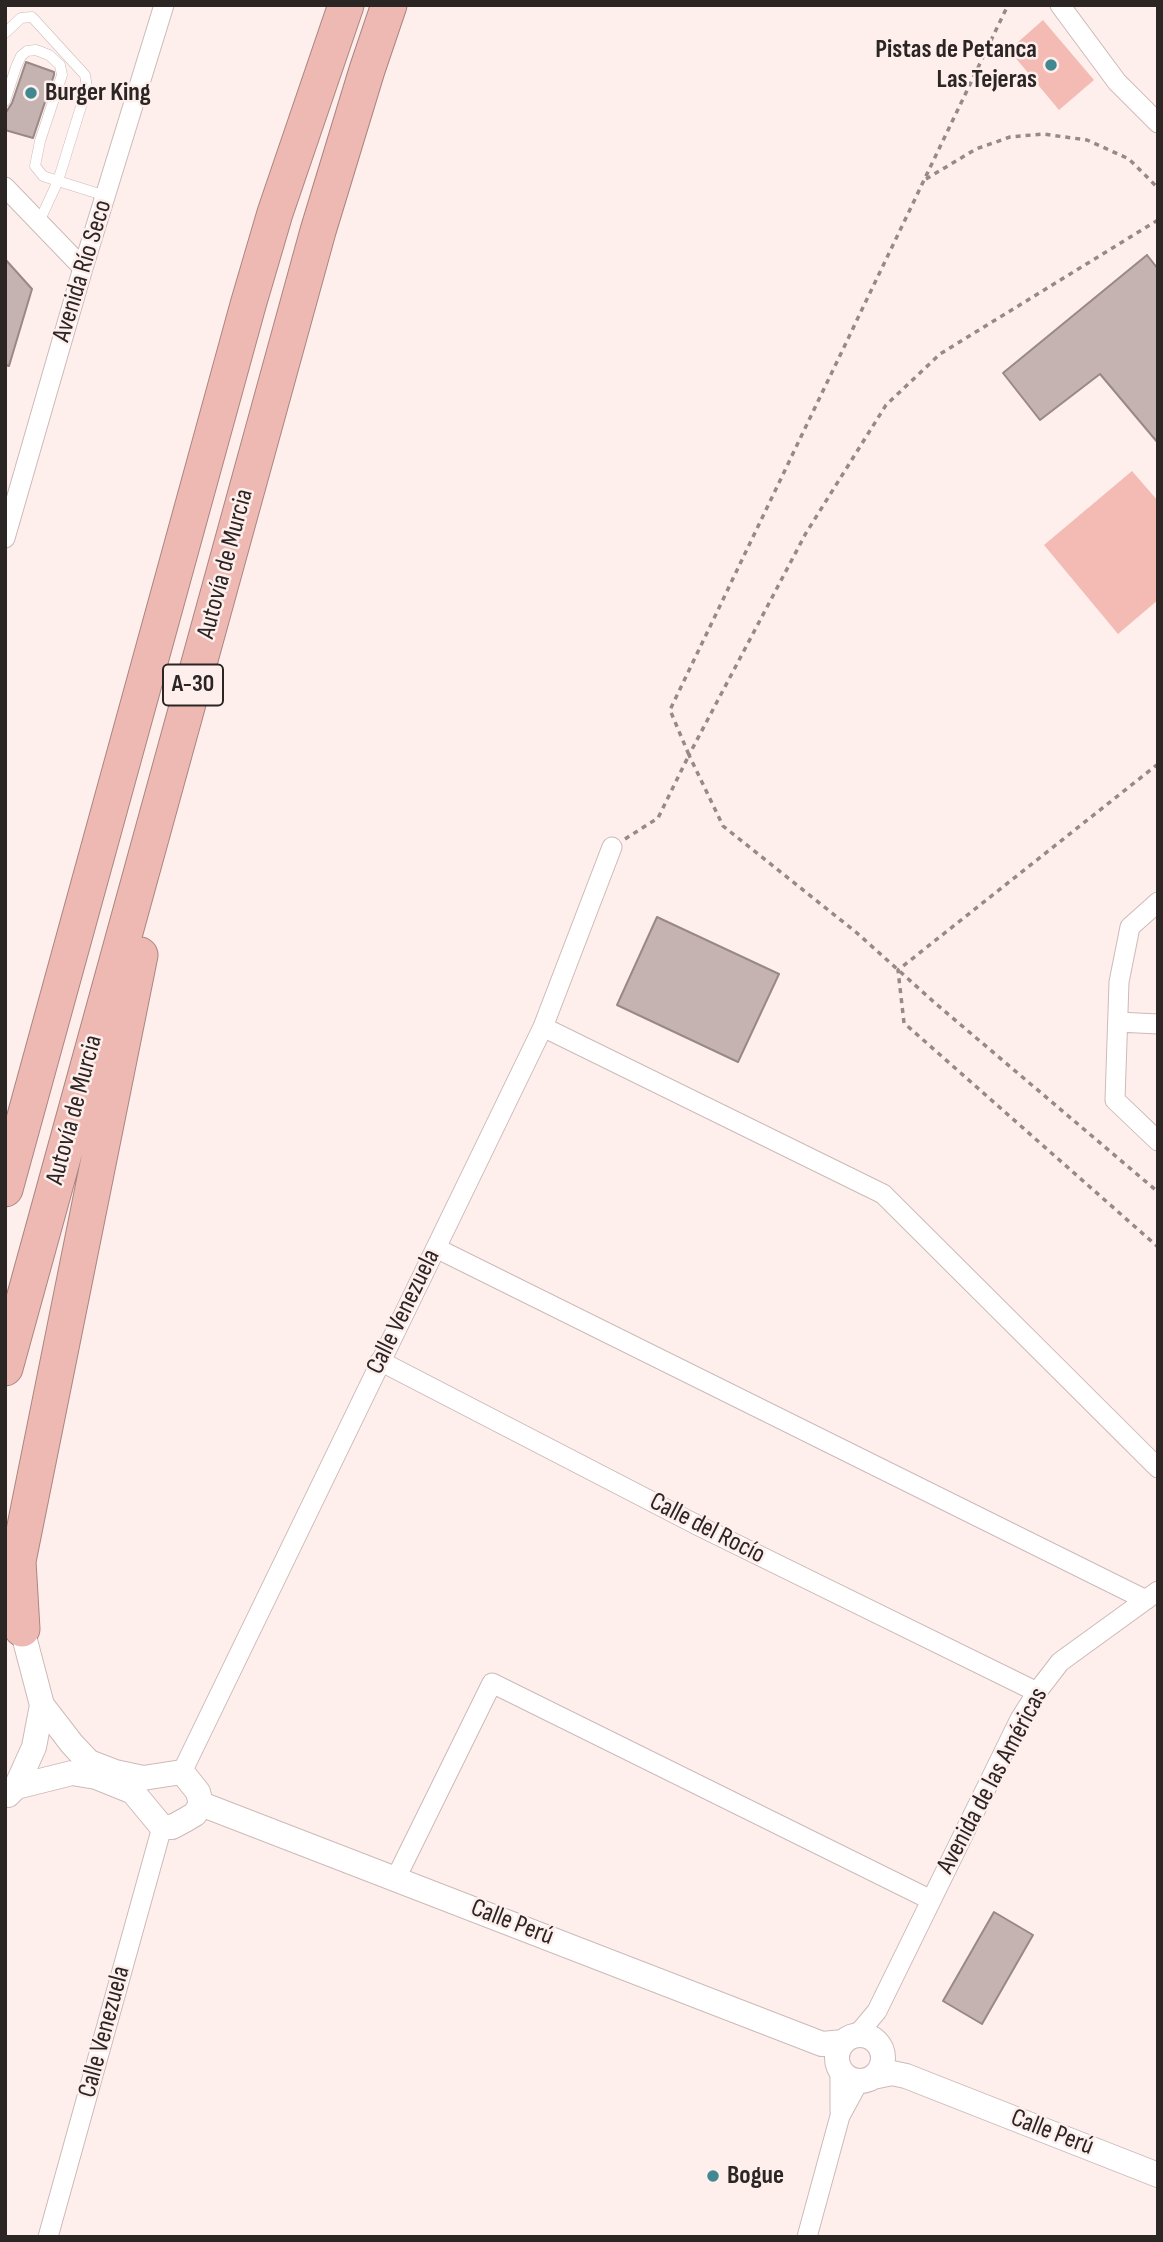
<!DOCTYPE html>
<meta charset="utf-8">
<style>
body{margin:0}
#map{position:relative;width:1163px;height:2242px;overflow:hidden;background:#feefed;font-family:"Sofia Sans Condensed",sans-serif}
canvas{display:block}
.frame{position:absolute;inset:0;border:7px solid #2b2524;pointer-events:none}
</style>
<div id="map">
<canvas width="1163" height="2242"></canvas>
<div class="frame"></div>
</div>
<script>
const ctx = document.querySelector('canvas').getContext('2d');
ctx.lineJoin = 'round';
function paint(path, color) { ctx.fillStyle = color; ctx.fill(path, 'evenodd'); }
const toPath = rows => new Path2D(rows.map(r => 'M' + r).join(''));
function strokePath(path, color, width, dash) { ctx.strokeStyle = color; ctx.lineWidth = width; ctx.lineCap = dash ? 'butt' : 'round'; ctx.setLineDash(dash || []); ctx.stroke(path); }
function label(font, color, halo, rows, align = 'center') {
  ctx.font = font + ' "Sofia Sans Condensed",sans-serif'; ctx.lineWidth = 5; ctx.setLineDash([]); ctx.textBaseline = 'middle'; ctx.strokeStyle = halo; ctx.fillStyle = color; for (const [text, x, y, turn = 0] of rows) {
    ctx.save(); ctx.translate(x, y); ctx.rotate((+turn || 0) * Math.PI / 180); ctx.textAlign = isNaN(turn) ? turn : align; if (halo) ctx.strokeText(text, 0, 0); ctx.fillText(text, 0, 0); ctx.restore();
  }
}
paint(toPath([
 [1043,20,1094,80,1059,110,1009,50],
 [1132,471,1158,501,1158,600,1118,634,1044,545]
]), '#f4bbb5');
const building = toPath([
 [26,62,54,72,54,75,33,138,5,130,5,114,12,103,26,62],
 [1147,255,1158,269,1158,443,1100,374,1040,420,1003,373,1147,255],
 [5,259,32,289,9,366,5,365,5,259],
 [657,917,779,974,738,1062,617,1005,657,917],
 [994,1912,1033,1935,982,2024,943,2001,994,1912]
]);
paint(building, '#c5b3b2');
strokePath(building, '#998886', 2);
const service = toPath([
 [5,33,21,18,32,17,85,75,87,87,58,181,106,196],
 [5,101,16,67,21,56,27,51,36,50,49,55,60,65,62,75,40,141,35,166,43,176,58,181,39,222]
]);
const minor = toPath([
 [1060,5,1117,82,1158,123],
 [5,187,83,268],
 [5,538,83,268,164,5],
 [1158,902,1130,927,1119,982,1115,1100,1158,1141],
 [1118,1022,1158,1024],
 [543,1027,883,1194,1158,1468],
 [436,1248,1146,1600],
 [380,1361,699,1526,1037,1692],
 [182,1772,543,1027,612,847],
 [396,1878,492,1683,929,1899],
 [857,2035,877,2011,1020,1719,1037,1692,1060,1662,1158,1591],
 [840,2111,840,2071],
 [48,2237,162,1827],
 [807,2237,840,2116,859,2081]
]);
const tertiary = toPath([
 [16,1787,72,1773,96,1777,133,1792,162,1827,172,1827,185,1820,195,1814,201,1804,198,1792,182,1772,143,1778,115,1772,89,1762,72,1744,42,1705],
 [8,1795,16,1787,34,1747,42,1705,22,1629,13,1618],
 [201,1804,822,2044,843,2042],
 '837 2058a23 23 0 1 1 46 0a23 23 0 1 1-46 0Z',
 [873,2077,892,2073,906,2076,1158,2175]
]);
const motorway = toPath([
 [5,1189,248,305,275,213,346,5],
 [5,1368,318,231,367,70,389,5],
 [22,1629,18,1561,140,955]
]);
strokePath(service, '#ccbab8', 11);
strokePath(minor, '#ccbab8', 21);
strokePath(tertiary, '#ccbab8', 26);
strokePath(motorway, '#aa8581', 37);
strokePath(toPath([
 [926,179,976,149,1010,137,1043,134,1087,140,1129,159,1158,188],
 [1158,220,940,354,886,405,806,533,689,755,723,826,857,933,935,1003,1158,1192],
 [1158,764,898,970,904,1023,1158,1247],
 [625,839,658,818,689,755,670,710,1008,5]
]), '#958a89', 3.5, [5, 5]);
strokePath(service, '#fff', 10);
strokePath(minor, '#fff', 19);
strokePath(tertiary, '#fff', 24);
strokePath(motorway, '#efb9b3', 35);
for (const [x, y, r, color] of [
 [1051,65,7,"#418890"],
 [31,93,7,"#418890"],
 [713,2176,7,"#418890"]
]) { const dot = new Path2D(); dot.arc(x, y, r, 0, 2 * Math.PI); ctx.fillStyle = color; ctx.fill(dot); strokePath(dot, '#feefed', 2.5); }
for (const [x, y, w] of [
 [193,685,60]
]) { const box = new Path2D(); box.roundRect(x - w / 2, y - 20.5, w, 41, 5); ctx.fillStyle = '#feefed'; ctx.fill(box); strokePath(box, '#2b2524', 2); }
label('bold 24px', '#2b2524', null, [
 ["A-30",193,685]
]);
label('bold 26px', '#2b2524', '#feefed', [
 ["Pistas de Petanca",1037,50,"right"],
 ["Las Tejeras",1037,80,"right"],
 ["Burger King",45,93],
 ["Bogue",727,2176]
], 'left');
label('26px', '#2b2524', '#feefed', [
 ["Avenida Río Seco",83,271,-73],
 ["Autovía de Murcia",226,564,-75],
 ["Autovía de Murcia",75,1110,-75],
 ["Calle Venezuela",404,1312,-64],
 ["Calle del Rocío",707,1529,27],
 ["Avenida de las Américas",993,1781,-62],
 ["Calle Perú",512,1923,21],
 ["Calle Venezuela",105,2032,-75],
 ["Calle Perú",1052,2133,21]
]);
</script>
